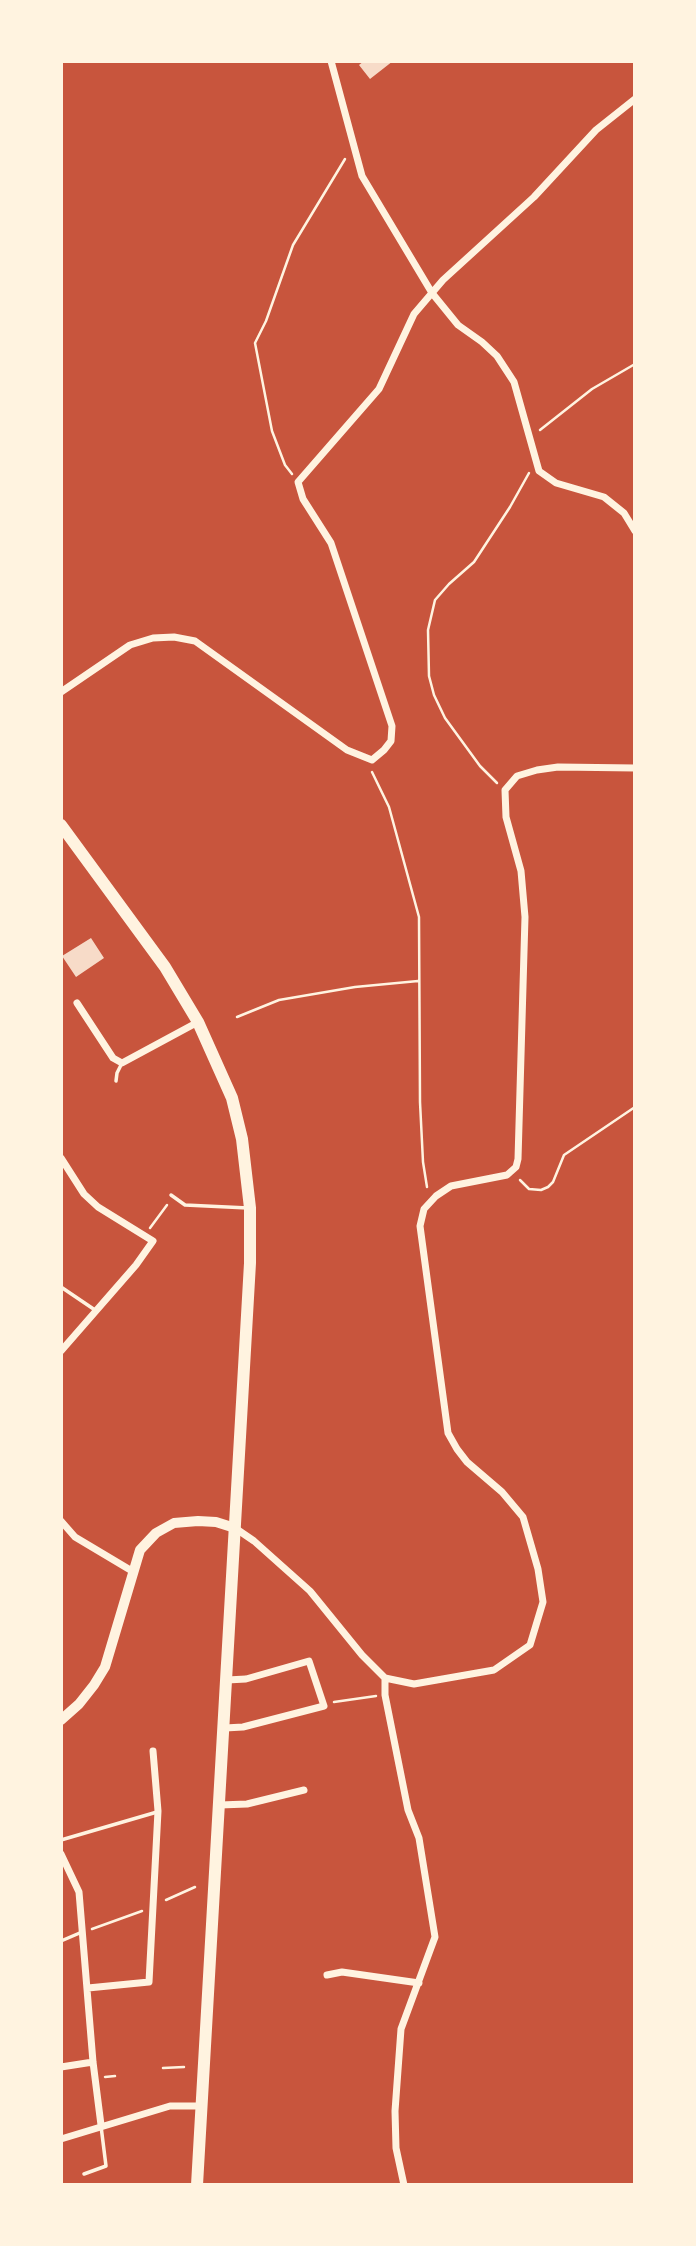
<!DOCTYPE html>
<style>
body{margin:0}
#map{position:relative;width:696px;height:2246px;overflow:hidden;background:#c8553d;font-family:"PT Sans Narrow",sans-serif}
canvas{display:block}
.frame{position:absolute;inset:0;border:63px solid #fff3e0;pointer-events:none}
</style>
<div id="map">
<canvas width="696" height="2246"></canvas>
<div class="frame"></div>
</div>
<script>
const ctx = document.querySelector('canvas').getContext('2d');
ctx.lineJoin = 'round';
function paint(path, color) { ctx.fillStyle = color; ctx.fill(path, 'evenodd'); }
const toPath = rows => new Path2D(rows.map(r => 'M' + r).join(''));
function strokePath(path, color, width, dash) { ctx.strokeStyle = color; ctx.lineWidth = width; ctx.lineCap = dash ? 'butt' : 'round'; ctx.setLineDash(dash || []); ctx.stroke(path); }
paint(toPath([
 [364,61,393,61,370,79,359,65],
 [91,938,104,958,76,977,62,956]
]), '#f7dbc8');
strokePath(toPath([
 [540,430,592,389,635,364],
 [292,474,285,465,272,431,255,343,266,321,293,245,345,159],
 [372,772,389,807,419,917,420,1102,423,1162,427,1187],
 [497,783,480,766,445,718,434,695,429,676,428,630,435,600,449,584,474,562,510,507,529,473],
 [237,1017,279,1000,355,987,418,981],
 [520,1180,529,1189,541,1190,548,1187,553,1182,564,1155,635,1107],
 [150,1228,167,1205],
 [334,1702,376,1696],
 [166,1900,195,1887],
 [92,1929,142,1911],
 [163,2068,184,2067],
 [105,2077,115,2076]
]), '#fff3e0', 2.5);
strokePath(toPath([
 [116,1081,117,1073,122,1063],
 [171,1195,185,1205,248,1208],
 [61,1287,95,1310],
 [61,1840,157,1812],
 [61,1941,82,1932],
 [84,2174,106,2166,101,2126]
]), '#fff3e0', 3.5);
strokePath(toPath([
 [331,61,362,176,432,293,458,325,482,342,497,356,514,382,539,471,556,483,604,497,624,513,635,531],
 [61,692,130,645,153,638,174,637,195,641,347,750,372,760,384,750,391,741,392,726,331,543,303,499,298,482,379,389,414,314,443,280,534,197,596,130,635,99],
 [77,1003,113,1058,122,1063,198,1022],
 [61,1158,84,1194,98,1207,153,1241,136,1265,61,1351],
 [61,1521,75,1537,132,1571],
 [235,1528,254,1541,310,1591,362,1655,385,1678,414,1684,494,1670,530,1645,543,1602,538,1569,523,1517,502,1492,467,1462,457,1449,448,1433,420,1226,424,1209,436,1196,451,1186,507,1175,516,1167,518,1159,525,917,521,871,506,817,505,790,517,776,537,770,558,767,635,768],
 [385,1678,385,1695,408,1810,419,1838,435,1937,401,2029,395,2111,396,2148,404,2185],
 [225,1728,243,1727,324,1706,309,1661,246,1679,227,1680],
 [220,1805,247,1804,304,1790],
 [61,1854,79,1892,93,2062,101,2125],
 [327,1975,342,1972,419,1983],
 [88,1988,149,1982,158,1811,153,1751],
 [61,2067,93,2062],
 [61,2139,170,2106,201,2106]
]), '#fff3e0', 7);
strokePath(toPath([
 [61,1720,79,1704,94,1685,105,1667,140,1550,156,1533,174,1523,198,1521,216,1522,235,1528]
]), '#fff3e0', 10);
strokePath(toPath([
 [61,825,165,967,198,1022,232,1098,242,1139,250,1208,250,1263,197,2185]
]), '#fff3e0', 12);
</script>
